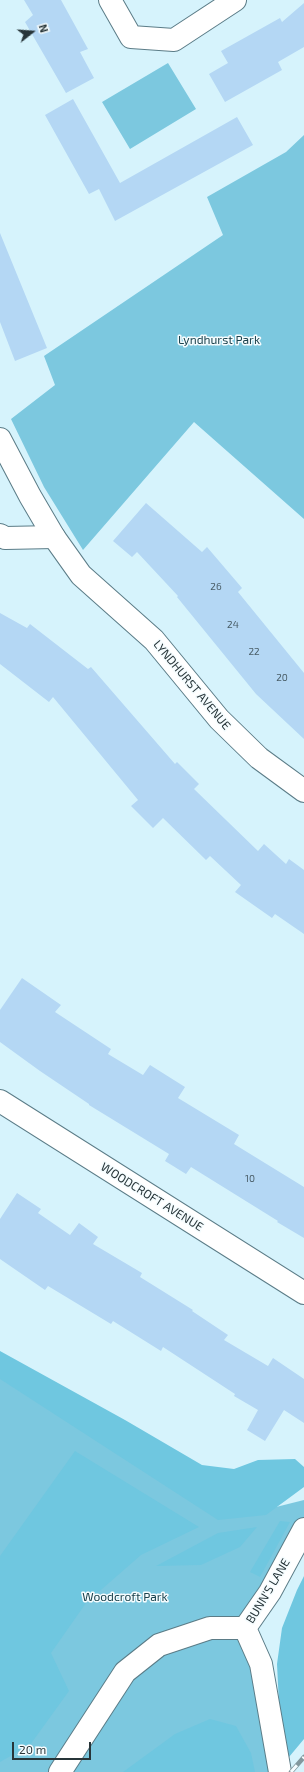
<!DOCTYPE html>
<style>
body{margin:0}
#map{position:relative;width:304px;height:1772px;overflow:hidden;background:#d6f3fc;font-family:"Exo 2",sans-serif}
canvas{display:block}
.north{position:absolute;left:12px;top:12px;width:40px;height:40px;-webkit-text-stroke:3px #f5fcfe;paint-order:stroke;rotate:73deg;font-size:11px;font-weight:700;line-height:16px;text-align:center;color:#273539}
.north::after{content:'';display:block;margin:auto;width:14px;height:18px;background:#273539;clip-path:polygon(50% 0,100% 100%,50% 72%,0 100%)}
.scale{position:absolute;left:12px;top:1742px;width:79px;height:18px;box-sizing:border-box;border:2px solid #273539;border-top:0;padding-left:5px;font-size:12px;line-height:14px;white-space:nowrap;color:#273539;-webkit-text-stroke:3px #f5fcfe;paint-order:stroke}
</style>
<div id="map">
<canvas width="304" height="1772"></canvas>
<div class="north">N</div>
<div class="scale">20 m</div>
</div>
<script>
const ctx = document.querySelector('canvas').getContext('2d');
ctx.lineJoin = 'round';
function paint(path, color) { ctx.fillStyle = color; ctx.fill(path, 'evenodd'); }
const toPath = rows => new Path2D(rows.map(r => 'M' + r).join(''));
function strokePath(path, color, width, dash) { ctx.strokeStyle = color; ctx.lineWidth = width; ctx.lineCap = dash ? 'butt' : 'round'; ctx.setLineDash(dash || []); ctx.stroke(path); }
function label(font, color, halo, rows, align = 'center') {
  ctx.font = font + ' "Exo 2",sans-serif'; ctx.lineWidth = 3; ctx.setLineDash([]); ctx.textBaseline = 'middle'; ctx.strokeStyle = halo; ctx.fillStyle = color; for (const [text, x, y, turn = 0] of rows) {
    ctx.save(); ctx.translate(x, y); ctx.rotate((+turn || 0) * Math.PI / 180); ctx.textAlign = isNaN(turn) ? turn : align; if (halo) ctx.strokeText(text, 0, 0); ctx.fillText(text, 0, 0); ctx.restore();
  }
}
paint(toPath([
 [168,63,196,109,130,149,102,102],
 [304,135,304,519,194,422,83,550,44,487,11,419,55,385,44,356,223,235,207,197,286,152],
 [0,1368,232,1518,304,1500,304,1529,246,1628,275,1772,0,1772]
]), '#7cc8df');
paint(toPath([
 [0,1351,125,1420,202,1465,234,1469,258,1460,295,1459,304,1467,304,1487,266,1515,218,1520,0,1379],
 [75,1451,199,1527,141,1555,86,1603,51,1653,69,1691,30,1745,0,1762,0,1556],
 [280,1521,290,1522,260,1577,250,1572],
 [257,1527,240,1547,201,1565,156,1566,218,1533],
 [304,1576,304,1739,289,1757,279,1704,277,1664,282,1628,297,1590],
 [210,1719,236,1726,251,1753,255,1772,123,1772,175,1734]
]), '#6fc7e0');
paint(toPath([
 [24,0,61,0,88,49,80,52,94,78,66,93,25,22,33,15],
 [304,3,304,47,278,62,282,70,225,102,209,74,228,63,221,51,280,18,282,22],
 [73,99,120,183,237,117,253,145,115,221,99,189,89,194,45,115],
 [0,233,47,348,15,361,0,322],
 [146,503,202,552,207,547,242,588,238,592,304,673,304,739,256,694,177,597,178,596,137,552,132,557,113,541],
 [0,613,27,628,30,624,88,669,91,667,175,764,177,762,199,784,194,789,258,851,264,844,286,864,289,859,304,870,304,934,275,914,272,918,235,892,241,885,210,856,206,860,163,818,153,828,131,806,138,800,53,697,49,702,0,664],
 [22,978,61,1005,55,1012,111,1049,108,1054,143,1075,150,1065,185,1087,178,1098,239,1135,234,1144,304,1187,304,1238,277,1222,278,1221,191,1167,186,1174,165,1161,169,1154,89,1105,89,1104,40,1071,0,1042,0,1010],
 [17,1193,41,1209,38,1213,70,1235,79,1223,98,1237,93,1244,142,1273,140,1277,193,1310,192,1311,228,1335,224,1340,268,1366,273,1358,304,1379,304,1423,284,1410,265,1441,247,1430,258,1410,234,1396,235,1394,163,1347,161,1351,113,1321,111,1324,48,1286,45,1290,0,1259,0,1219]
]), '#b4d7f4');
const minor = toPath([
 [110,0,131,37,174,40,235,0],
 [0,535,5,538,54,537]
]);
const tertiary = toPath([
 [0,439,30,496,54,537,81,575,154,640,219,719,259,758,304,791],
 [0,1101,304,1293],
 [245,1628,261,1664,280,1772],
 [245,1628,270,1592,304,1529],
 [60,1772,125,1672,159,1645,210,1628,245,1628]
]);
strokePath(minor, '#5b7c87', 24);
strokePath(tertiary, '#5b7c87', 24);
strokePath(minor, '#fff', 22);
strokePath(tertiary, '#fff', 22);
const rail = toPath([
 [291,1772,304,1757]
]);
strokePath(rail, '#82989e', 4.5);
strokePath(rail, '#f5fcfe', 3, [9]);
label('10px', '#4a5e68', null, [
 ["26",216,587],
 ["24",233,625],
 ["22",254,652],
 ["20",282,678],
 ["10",250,1179]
]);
label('12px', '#1a424d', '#f5fcfe', [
 ["Lyndhurst Park",219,340],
 ["Woodcroft Park",125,1597]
]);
label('12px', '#273539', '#f5fcfe', [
 ["LYNDHURST AVENUE",192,685,50],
 ["WOODCROFT AVENUE",152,1197,32],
 ["BUNN'S LANE",268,1591,-59]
]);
</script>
